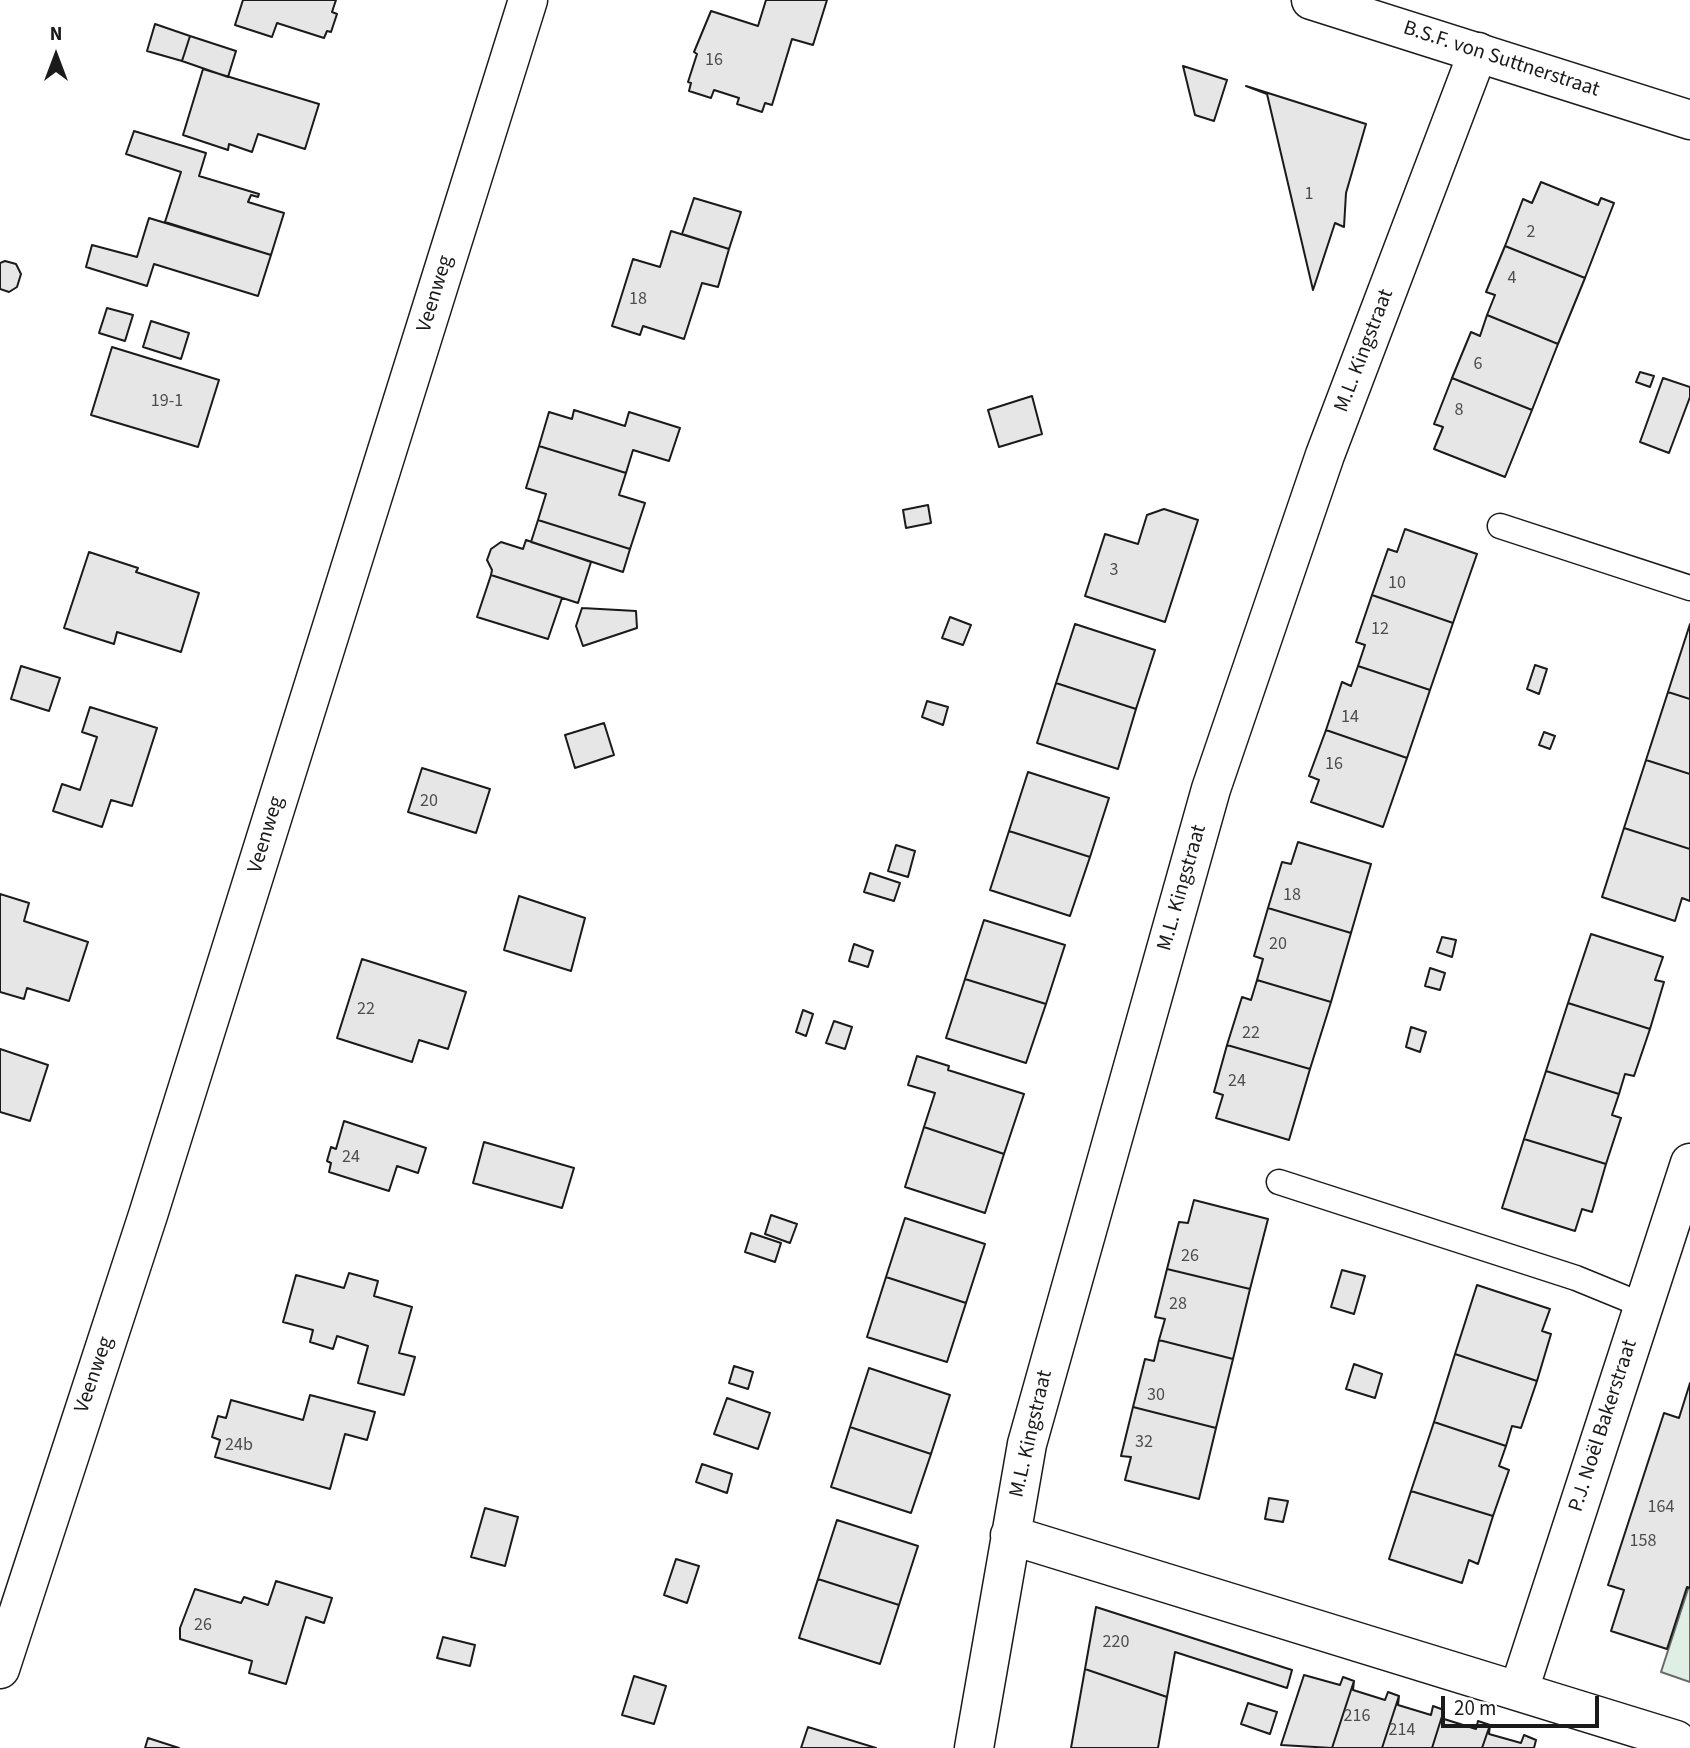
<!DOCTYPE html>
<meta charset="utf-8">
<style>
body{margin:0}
#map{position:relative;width:1690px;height:1748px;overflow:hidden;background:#fff;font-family:"Source Sans 3",sans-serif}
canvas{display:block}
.north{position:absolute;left:21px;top:21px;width:70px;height:70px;-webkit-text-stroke:5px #fff;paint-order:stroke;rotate:0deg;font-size:19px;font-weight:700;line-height:28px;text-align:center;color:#1a1a1a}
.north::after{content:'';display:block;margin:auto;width:24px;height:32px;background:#1a1a1a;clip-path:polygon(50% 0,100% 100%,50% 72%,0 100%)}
.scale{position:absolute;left:1441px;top:1696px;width:158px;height:32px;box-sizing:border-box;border:4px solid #1a1a1a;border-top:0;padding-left:9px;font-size:21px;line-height:24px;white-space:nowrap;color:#1a1a1a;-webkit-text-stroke:5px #fff;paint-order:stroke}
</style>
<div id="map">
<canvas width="1690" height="1748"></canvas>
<div class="north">N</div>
<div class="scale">20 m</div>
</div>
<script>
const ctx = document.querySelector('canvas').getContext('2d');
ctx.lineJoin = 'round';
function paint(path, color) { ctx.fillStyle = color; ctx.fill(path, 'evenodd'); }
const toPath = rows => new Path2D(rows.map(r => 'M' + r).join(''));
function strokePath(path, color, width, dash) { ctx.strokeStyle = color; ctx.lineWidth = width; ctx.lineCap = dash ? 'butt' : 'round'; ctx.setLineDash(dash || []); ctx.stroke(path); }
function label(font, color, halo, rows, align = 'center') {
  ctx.font = font + ' "Source Sans 3",sans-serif'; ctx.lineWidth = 5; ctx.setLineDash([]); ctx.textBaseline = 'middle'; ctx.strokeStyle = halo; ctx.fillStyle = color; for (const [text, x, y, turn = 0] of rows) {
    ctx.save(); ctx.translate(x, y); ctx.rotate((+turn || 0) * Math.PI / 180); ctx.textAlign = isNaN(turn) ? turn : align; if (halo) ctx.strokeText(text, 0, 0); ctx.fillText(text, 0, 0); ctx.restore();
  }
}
const green = toPath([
 [1689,1586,1690,1586,1690,1682,1661,1672,1689,1586]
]);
paint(green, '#e0efe3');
strokePath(green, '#6a6a6a', 2);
const building = toPath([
 [243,0,336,0,332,12,337,14,331,32,327,31,324,38,277,23,272,37,235,25,243,0],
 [766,0,827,0,813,45,792,39,772,105,765,103,762,112,737,104,739,98,714,90,711,98,689,91,691,83,688,82,697,54,694,52,711,11,758,26,766,0],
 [155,24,190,36,182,61,147,51,155,24],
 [190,36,236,51,228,77,182,61,190,36],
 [1183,66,1227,80,1214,121,1195,115,1183,66],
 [203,69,319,104,305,149,258,134,252,152,229,144,228,150,183,135,203,69],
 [1246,86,1366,124,1346,193,1344,227,1335,223,1313,290,1267,94,1246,86],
 [134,131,206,153,199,176,259,194,258,197,251,195,248,202,284,213,271,255,165,222,181,172,126,154,134,131],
 [1541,182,1598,205,1601,198,1614,203,1585,278,1505,246,1523,199,1532,203,1541,182],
 [694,198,741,212,729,249,682,234,694,198],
 [149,218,271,255,258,296,154,264,147,286,86,267,92,245,137,257,149,218],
 [671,231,729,249,718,287,702,283,684,339,643,326,640,335,612,326,633,259,660,267,671,231],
 [1505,246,1585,278,1558,344,1487,315,1495,295,1486,292,1505,246],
 [5,261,16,264,21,274,17,287,9,292,0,289,0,263,5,261],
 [107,308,133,315,125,341,99,333,107,308],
 [1487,315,1558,344,1532,410,1452,378,1471,332,1480,336,1487,315],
 [151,321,189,333,181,359,143,347,151,321],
 [112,347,219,380,198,447,91,415,112,347],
 [1640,372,1654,376,1650,387,1636,382,1640,372],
 [1452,378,1532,410,1505,477,1434,449,1443,427,1434,424,1452,378],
 [1663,378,1690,387,1690,397,1669,453,1640,442,1663,378],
 [1032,396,1042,434,999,447,988,410,1032,396],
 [574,410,625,426,629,412,680,428,669,461,633,450,626,473,539,446,549,412,572,419,574,410],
 [539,446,626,473,619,495,645,503,630,549,538,520,546,494,526,488,539,446],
 [928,505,931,523,906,528,903,510,928,505],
 [1164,509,1198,520,1165,622,1085,596,1105,534,1138,544,1147,515,1164,509],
 [538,520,630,549,623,572,531,542,538,520],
 [1405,529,1477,554,1453,623,1372,595,1388,549,1397,552,1405,529],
 [526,540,591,562,578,603,491,575,492,570,487,560,491,549,501,542,523,549,526,540],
 [89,552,138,568,136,572,199,593,181,652,117,632,114,644,64,628,89,552],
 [491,575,562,598,548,639,477,617,491,575],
 [1372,595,1453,623,1430,690,1358,666,1365,645,1356,642,1372,595],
 [582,608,636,611,637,628,583,646,576,626,582,608],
 [950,617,971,625,963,645,942,638,950,617],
 [1075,624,1155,650,1136,709,1056,683,1075,624],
 [1690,624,1690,699,1668,692,1690,624],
 [1535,665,1547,669,1539,694,1527,689,1535,665],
 [21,666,60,678,49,711,11,699,21,666],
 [1358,666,1430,690,1407,758,1326,730,1342,682,1351,686,1358,666],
 [1056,683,1136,709,1118,769,1037,743,1056,683],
 [1668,692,1690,699,1690,774,1646,760,1668,692],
 [927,701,948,707,943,725,922,717,927,701],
 [90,707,157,728,132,806,111,800,102,827,53,811,62,784,80,790,97,737,82,732,90,707],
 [604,723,614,755,575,768,565,735,604,723],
 [1326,730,1407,758,1383,827,1311,802,1319,780,1309,776,1326,730],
 [1544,732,1555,736,1550,749,1539,745,1544,732],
 [1646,760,1690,774,1690,849,1624,828,1646,760],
 [422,768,490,789,476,833,408,812,422,768],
 [1028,772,1109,798,1090,857,1009,831,1028,772],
 [1624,828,1690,849,1690,901,1682,898,1675,921,1602,897,1624,828],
 [1009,831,1090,857,1070,916,990,890,1009,831],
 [1298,842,1371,864,1351,933,1268,908,1282,862,1291,864,1298,842],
 [896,845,915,851,908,877,888,871,896,845],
 [870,873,900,883,894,901,864,892,870,873],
 [0,894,29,903,24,921,88,942,69,1001,27,988,24,999,0,992,0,894],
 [519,896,585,918,571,971,504,950,519,896],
 [1268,908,1351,933,1331,1002,1257,980,1263,959,1254,956,1268,908],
 [984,920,1065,945,1046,1004,965,979,984,920],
 [1591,934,1663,957,1655,980,1664,982,1650,1029,1568,1003,1591,934],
 [1442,937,1456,940,1452,957,1437,952,1442,937],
 [854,944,873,951,868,967,849,961,854,944],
 [362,959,466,992,448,1049,419,1040,412,1062,337,1038,362,959],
 [1430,968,1445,973,1440,990,1425,986,1430,968],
 [965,979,1046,1004,1026,1063,946,1038,965,979],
 [1257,980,1331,1002,1310,1069,1227,1045,1242,997,1251,1000,1257,980],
 [1568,1003,1650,1029,1634,1076,1625,1074,1619,1094,1546,1071,1568,1003],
 [803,1010,813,1014,806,1036,796,1032,803,1010],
 [834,1021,852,1027,845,1049,826,1043,834,1021],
 [1411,1027,1426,1032,1420,1052,1406,1047,1411,1027],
 [1227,1045,1310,1069,1289,1140,1216,1118,1223,1095,1214,1092,1227,1045],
 [0,1049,48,1065,30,1121,0,1112,0,1049],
 [917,1056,949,1066,948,1070,1024,1094,1004,1154,924,1127,935,1093,908,1085,917,1056],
 [1546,1071,1619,1094,1612,1115,1621,1118,1606,1164,1524,1139,1546,1071],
 [344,1121,426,1148,418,1173,397,1166,389,1191,329,1172,331,1163,327,1161,331,1147,336,1149,344,1121],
 [924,1127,1004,1154,985,1213,905,1187,924,1127],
 [1524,1139,1606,1164,1592,1212,1582,1209,1575,1231,1502,1208,1524,1139],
 [484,1142,574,1168,562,1208,473,1183,484,1142],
 [1194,1200,1268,1219,1250,1289,1167,1269,1179,1222,1188,1223,1194,1200],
 [771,1215,797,1224,790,1243,765,1234,771,1215],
 [905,1218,985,1244,966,1303,886,1277,905,1218],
 [751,1233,781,1243,775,1262,745,1252,751,1233],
 [1167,1269,1250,1289,1233,1359,1159,1340,1165,1319,1155,1317,1167,1269],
 [1342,1270,1365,1276,1354,1314,1331,1307,1342,1270],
 [349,1273,378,1281,374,1296,412,1307,399,1353,415,1357,404,1395,358,1383,368,1346,337,1336,333,1349,310,1342,313,1330,283,1322,296,1275,344,1288,349,1273],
 [886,1277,966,1303,947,1362,867,1337,886,1277],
 [1477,1285,1550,1309,1542,1331,1551,1334,1537,1381,1455,1354,1477,1285],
 [1159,1340,1233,1359,1216,1428,1133,1407,1145,1359,1154,1361,1159,1340],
 [1455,1354,1537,1381,1521,1428,1512,1426,1506,1446,1434,1422,1455,1354],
 [1354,1364,1382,1374,1375,1398,1346,1389,1354,1364],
 [734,1366,753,1372,748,1389,729,1383,734,1366],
 [869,1368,950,1395,931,1454,850,1427,869,1368],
 [1690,1383,1690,1588,1687,1587,1667,1649,1611,1631,1624,1590,1608,1585,1664,1413,1679,1418,1690,1383],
 [310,1395,375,1412,367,1440,345,1434,330,1489,215,1457,220,1440,212,1437,218,1416,226,1418,231,1400,303,1420,310,1395],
 [727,1398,770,1413,758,1449,714,1434,727,1398],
 [1133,1407,1216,1428,1199,1499,1125,1480,1131,1457,1121,1456,1133,1407],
 [1434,1422,1506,1446,1499,1466,1509,1470,1493,1516,1411,1491,1434,1422],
 [850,1427,931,1454,911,1513,831,1487,850,1427],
 [702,1464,732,1474,727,1493,696,1482,702,1464],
 [1411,1491,1493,1516,1478,1564,1469,1560,1462,1583,1389,1559,1411,1491],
 [1269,1498,1288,1501,1283,1522,1265,1519,1269,1498],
 [485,1508,518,1517,505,1566,471,1557,485,1508],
 [837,1520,918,1546,899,1605,818,1579,837,1520],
 [676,1559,699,1566,687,1603,664,1595,676,1559],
 [818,1579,899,1605,880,1664,799,1638,818,1579],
 [276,1581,332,1598,324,1623,306,1617,286,1684,249,1673,252,1661,180,1639,180,1628,195,1589,241,1603,244,1597,268,1605,276,1581],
 [1096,1607,1292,1670,1287,1688,1175,1652,1167,1697,1085,1669,1096,1607],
 [443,1637,475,1645,470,1666,437,1658,443,1637],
 [1085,1669,1167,1697,1158,1748,1071,1748,1085,1669],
 [1304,1675,1340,1685,1343,1677,1354,1681,1332,1748,1281,1745,1304,1675],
 [634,1676,666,1686,654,1724,622,1715,634,1676],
 [1354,1681,1353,1690,1385,1700,1388,1692,1399,1696,1382,1748,1332,1748,1354,1681],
 [1399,1696,1398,1705,1431,1715,1433,1706,1444,1710,1432,1748,1382,1748,1399,1696],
 [1248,1703,1277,1712,1270,1734,1241,1724,1248,1703],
 [1444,1710,1444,1719,1476,1729,1478,1721,1490,1725,1482,1748,1432,1748,1444,1710],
 [1490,1725,1489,1734,1521,1743,1524,1735,1536,1740,1534,1748,1482,1748,1490,1725],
 [808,1727,876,1748,801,1748,808,1727],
 [148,1738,179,1748,145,1748,148,1738]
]);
paint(building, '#e6e6e6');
strokePath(building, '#1a1a1a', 2);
const service = toPath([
 [1500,526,1690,588],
 [1279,1182,1576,1278,1642,1305]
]);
const minor = toPath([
 [1010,1535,1676,1740],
 [0,1669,148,1215,528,0],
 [1519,1690,1690,1163],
 [974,1748,1027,1444,1211,789,1325,455,1478,52]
]);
const tertiary = toPath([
 [1311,0,1690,120]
]);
strokePath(service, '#1a1a1a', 27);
strokePath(minor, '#1a1a1a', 41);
strokePath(tertiary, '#1a1a1a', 41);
strokePath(service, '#fff', 24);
strokePath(minor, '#fff', 38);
strokePath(tertiary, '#fff', 38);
label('18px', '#4d4d4d', null, [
 ["16",714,61],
 ["1",1309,195],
 ["2",1531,233],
 ["4",1512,279],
 ["18",638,300],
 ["6",1478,365],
 ["19-1",167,402],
 ["8",1459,411],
 ["3",1114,571],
 ["10",1397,584],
 ["12",1380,630],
 ["14",1350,718],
 ["16",1334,765],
 ["20",429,802],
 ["18",1292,896],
 ["20",1278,945],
 ["22",366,1010],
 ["22",1251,1034],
 ["24",1237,1082],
 ["24",351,1158],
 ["26",1190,1257],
 ["28",1178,1305],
 ["30",1156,1396],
 ["32",1144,1443],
 ["24b",239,1446],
 ["164",1661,1508],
 ["158",1643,1542],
 ["26",203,1626],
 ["220",1116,1643],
 ["216",1357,1717],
 ["214",1402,1731]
]);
label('21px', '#1a1a1a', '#fff', [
 ["B.S.F. von Suttnerstraat",1501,60,18],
 ["Veenweg",436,294,-73],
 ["M.L. Kingstraat",1365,351,-69],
 ["Veenweg",267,835,-73],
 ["M.L. Kingstraat",1183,888,-74],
 ["Veenweg",95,1375,-71],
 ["P.J. Noël Bakerstraat",1604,1426,-72],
 ["M.L. Kingstraat",1032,1434,-77]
]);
</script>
